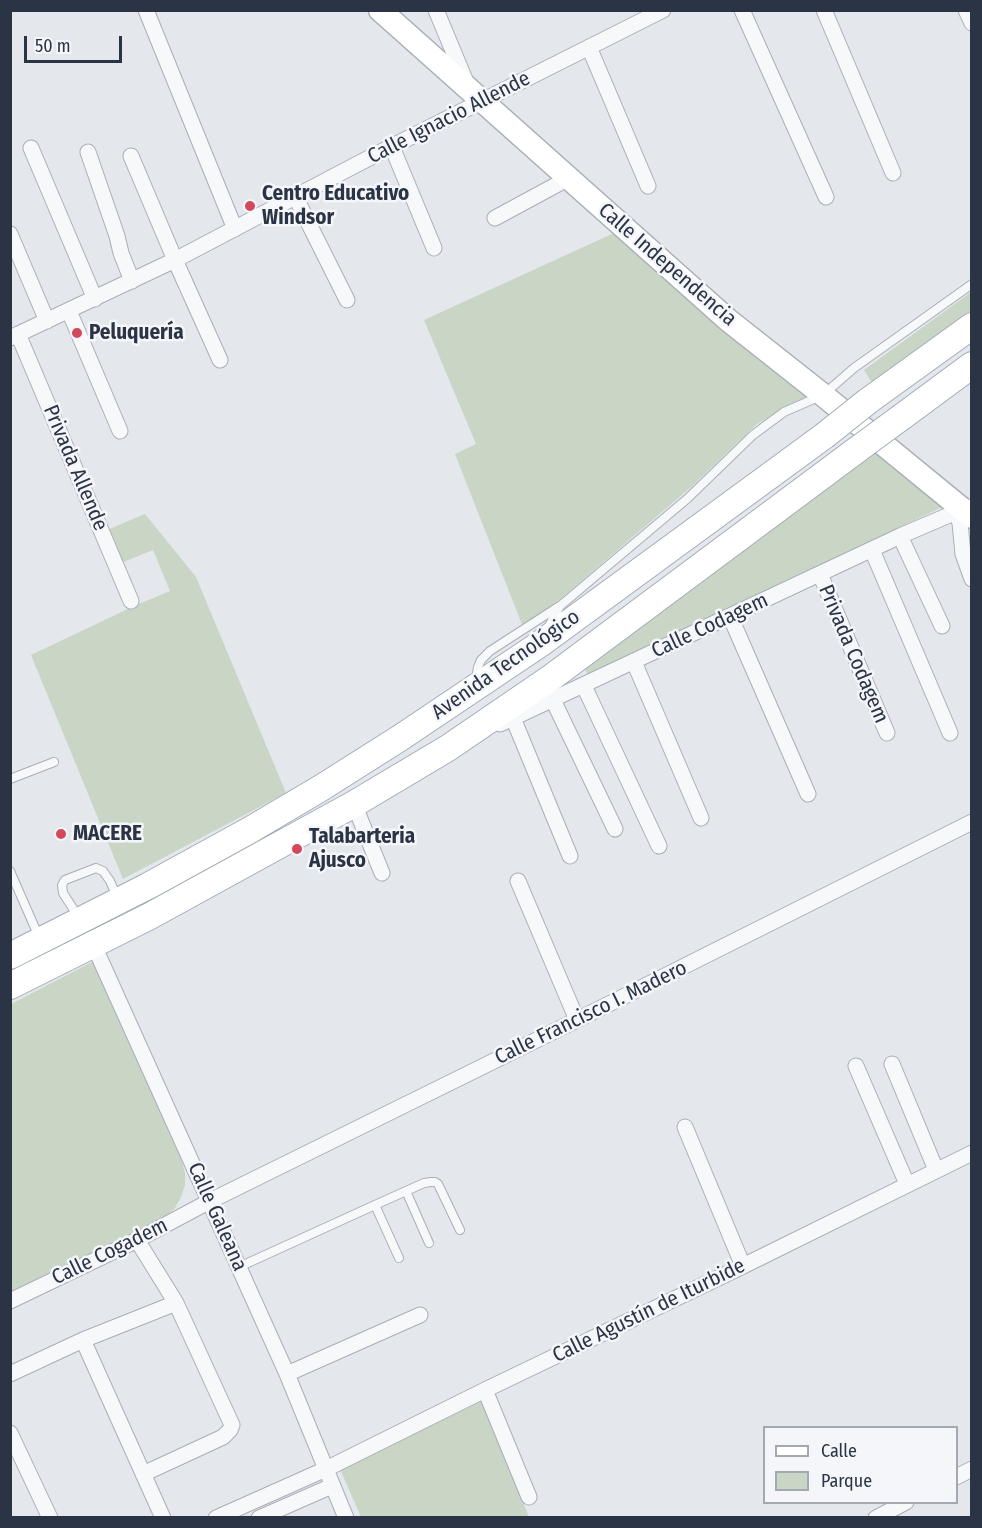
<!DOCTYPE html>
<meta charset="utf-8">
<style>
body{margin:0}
#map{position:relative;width:982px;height:1528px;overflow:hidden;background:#e4e7ec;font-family:"Fira Sans Condensed",sans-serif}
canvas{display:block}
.frame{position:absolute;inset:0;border:12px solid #2b3445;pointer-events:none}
.legend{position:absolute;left:763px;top:1426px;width:195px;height:78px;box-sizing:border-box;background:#f4f6f9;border:2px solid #a4a8b1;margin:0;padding:8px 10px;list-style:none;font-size:18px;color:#2b3445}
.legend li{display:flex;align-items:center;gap:12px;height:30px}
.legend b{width:30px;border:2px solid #a4a8b1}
.scale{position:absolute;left:24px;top:36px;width:98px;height:27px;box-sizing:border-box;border:3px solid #2b3445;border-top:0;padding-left:8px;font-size:18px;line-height:21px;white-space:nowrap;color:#2b3445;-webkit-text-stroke:4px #f4f6f9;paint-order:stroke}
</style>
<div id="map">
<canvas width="982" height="1528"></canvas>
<div class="frame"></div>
<ul class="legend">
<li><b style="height:8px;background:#fff"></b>Calle</li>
<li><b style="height:16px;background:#c9d6c5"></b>Parque</li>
</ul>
<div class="scale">50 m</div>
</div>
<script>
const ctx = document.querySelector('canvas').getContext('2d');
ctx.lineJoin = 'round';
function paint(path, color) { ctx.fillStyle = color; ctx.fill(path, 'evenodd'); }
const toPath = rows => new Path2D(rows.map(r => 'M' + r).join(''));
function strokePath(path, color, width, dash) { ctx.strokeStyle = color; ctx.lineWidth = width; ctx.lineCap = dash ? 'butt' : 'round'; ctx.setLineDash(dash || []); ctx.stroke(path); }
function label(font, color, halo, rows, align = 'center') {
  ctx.font = font + ' "Fira Sans Condensed",sans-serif'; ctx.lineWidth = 5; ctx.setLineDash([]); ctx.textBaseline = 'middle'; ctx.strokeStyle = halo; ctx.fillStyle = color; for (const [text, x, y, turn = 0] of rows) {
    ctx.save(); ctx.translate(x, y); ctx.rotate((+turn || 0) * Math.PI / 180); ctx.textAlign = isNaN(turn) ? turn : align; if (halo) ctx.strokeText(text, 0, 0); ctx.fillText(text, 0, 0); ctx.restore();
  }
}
paint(toPath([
 [614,233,808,396,757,424,691,487,557,602,523,627,455,454,476,444,424,320],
 [971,292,971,312,872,383,864,370],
 [875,451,942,507,589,676,584,668],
 [145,514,196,577,286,793,123,879,31,655,134,606,170,591,153,550,121,563,107,530],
 [94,961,181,1158,185,1173,185,1185,181,1197,175,1208,163,1219,11,1291,11,1004],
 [482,1401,529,1517,361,1517,340,1469]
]), '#c9d6c5');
const lane = toPath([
 [549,626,560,606,687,499,753,435,784,412,823,395,854,368,972,284],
 [476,679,478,667,481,660,490,651,558,607],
 [10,779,54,762],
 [10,871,39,937],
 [79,918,63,893,62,885,65,880,96,868,103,871,110,881,117,897],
 [406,1191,429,1243],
 [375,1205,399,1258],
 [239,1267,375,1205,424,1183,431,1182,435,1182,438,1184,460,1230]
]);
const street = toPath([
 [146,10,235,229],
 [436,10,466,82],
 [742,10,826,197],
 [824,10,893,173],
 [966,10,972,23],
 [589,47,648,186],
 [392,147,434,248],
 [31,148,95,299],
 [88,152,117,236,121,253,132,281],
 [131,156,175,260,220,360],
 [295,196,347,300],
 [495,218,569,178],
 [10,234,47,321],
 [69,311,120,431],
 [18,334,131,601],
 [10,338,175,260,367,159,663,10],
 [956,513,960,523,963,554,972,579],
 [900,536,942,626],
 [872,550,950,733],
 [820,574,887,733],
 [730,616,808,794],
 [634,662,701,818],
 [584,686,659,846],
 [553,700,615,829],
 [513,718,570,856],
 [500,724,900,536,968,507],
 [354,804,382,873],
 [518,881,577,1020],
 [91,939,287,1374,346,1518],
 [892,1064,936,1170],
 [856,1066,907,1184],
 [685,1127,743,1266],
 [137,1240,176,1303],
 [10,1301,137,1240,210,1201,577,1020,972,822],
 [83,1340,163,1518],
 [10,1374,83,1340,176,1303,232,1425,230,1430,223,1437,143,1474],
 [287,1374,420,1315],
 [485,1390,529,1497],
 [10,1433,50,1518],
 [956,1477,972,1469],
 [216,1518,326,1469,485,1390,743,1266,972,1153],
 [259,1518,332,1486],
 [876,1518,906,1502]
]);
const secondary = toPath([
 [380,10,728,320,823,395,972,517]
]);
const primary = toPath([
 [868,401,972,326],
 [903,416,972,365],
 [10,956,148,886,250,830,321,788,400,738,540,644,824,436],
 [10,986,150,916,354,804,448,748,552,677,858,449]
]);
strokePath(lane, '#a9aeb7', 10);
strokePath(street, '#a9aeb7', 17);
strokePath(secondary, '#a9aeb7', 25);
strokePath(primary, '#a3abb8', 28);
strokePath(lane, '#f7f8fa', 8);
strokePath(street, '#f7f8fa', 15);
strokePath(secondary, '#fff', 22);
strokePath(primary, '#fff', 26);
const primaryBridge = toPath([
 [824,436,868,401],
 [858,449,903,416]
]);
strokePath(primaryBridge, '#a3abb8', 28, []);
strokePath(primaryBridge, '#fff', 26);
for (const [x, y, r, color] of [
 [250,206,6,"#d1495b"],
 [77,333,6,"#d1495b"],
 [61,834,6,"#d1495b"],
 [297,849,6,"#d1495b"]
]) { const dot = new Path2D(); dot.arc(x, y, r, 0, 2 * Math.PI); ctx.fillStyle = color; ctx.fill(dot); strokePath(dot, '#f4f6f9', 2); }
label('21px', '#2b3445', '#f4f6f9', [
 ["Calle Ignacio Allende",449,118,-27],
 ["Calle Independencia",667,265,41],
 ["Privada Allende",75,468,67],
 ["Calle Codagem",710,626,-25],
 ["Privada Codagem",853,654,67],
 ["Avenida Tecnológico",506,665,-35],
 ["Calle Francisco I. Madero",591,1013,-26],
 ["Calle Galeana",217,1217,66],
 ["Calle Cogadem",110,1252,-26],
 ["Calle Agustín de Iturbide",649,1311,-26]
]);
label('bold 21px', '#2b3445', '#f4f6f9', [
 ["Centro Educativo",262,194],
 ["Windsor",262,218],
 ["Peluquería",89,333],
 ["MACERE",73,834],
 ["Talabarteria",309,837],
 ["Ajusco",309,861]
], 'left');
</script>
